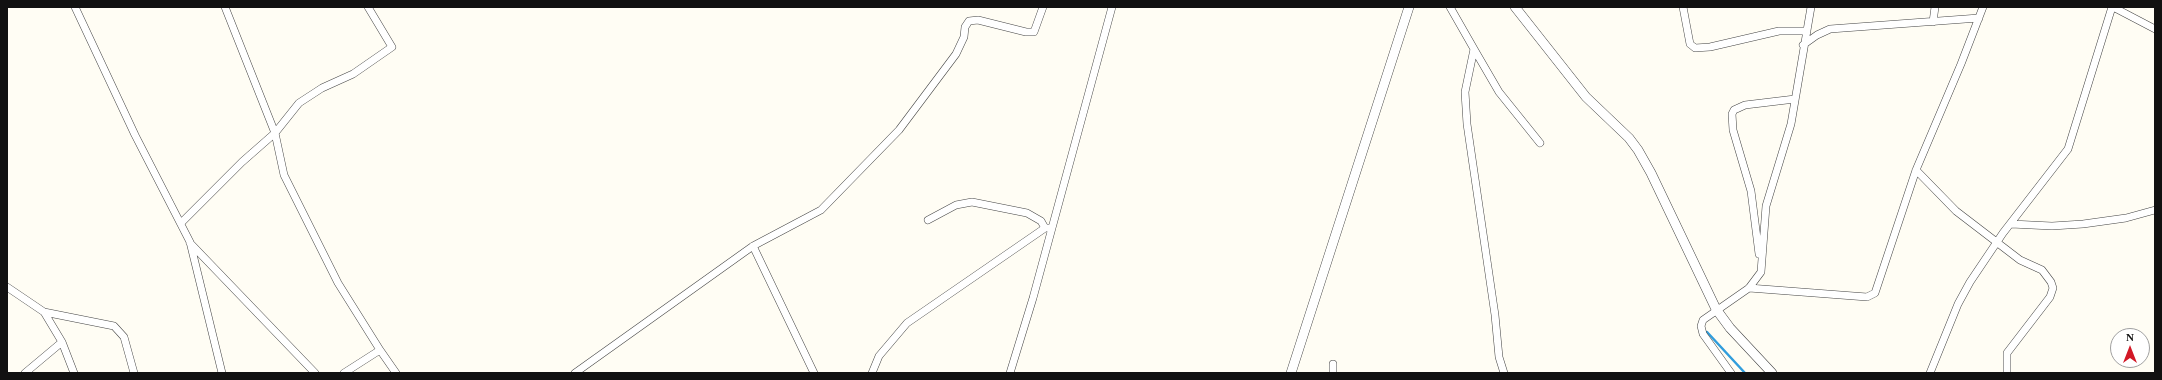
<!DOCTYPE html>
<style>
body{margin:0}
#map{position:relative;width:2162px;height:380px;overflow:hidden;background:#fffdf4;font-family:Georgia,serif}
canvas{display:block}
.frame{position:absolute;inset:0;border:8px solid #111;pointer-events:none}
.north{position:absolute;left:2110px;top:328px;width:40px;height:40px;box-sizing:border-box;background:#fff;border:1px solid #a0a0a0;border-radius:50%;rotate:0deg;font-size:11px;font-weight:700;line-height:16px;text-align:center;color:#111}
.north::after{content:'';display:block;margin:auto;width:14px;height:18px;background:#d21826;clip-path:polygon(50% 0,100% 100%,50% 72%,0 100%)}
</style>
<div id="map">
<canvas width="2162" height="380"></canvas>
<div class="frame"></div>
<div class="north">N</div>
</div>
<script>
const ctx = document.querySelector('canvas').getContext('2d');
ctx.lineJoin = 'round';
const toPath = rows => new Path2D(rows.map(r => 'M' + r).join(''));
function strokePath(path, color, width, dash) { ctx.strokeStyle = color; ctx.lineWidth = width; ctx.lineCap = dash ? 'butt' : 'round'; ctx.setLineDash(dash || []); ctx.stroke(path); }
strokePath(toPath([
 [1707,332,1745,373]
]), '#319ddc', 2.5);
const minor = toPath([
 [75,7,135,135,190,242,222,373],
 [225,7,275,133,284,175,338,283,380,350],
 [1450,7,1474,49,1465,92,1467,124,1495,315,1499,357,1504,373],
 [1683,7,1690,44,1695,48,1710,47,1779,31,1807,31],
 [2113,7,2155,29],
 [1933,22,1935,7],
 [1803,45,1817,35,1830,29,1979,18],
 [1474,49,1499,92,1540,143],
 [1916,170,1956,211,2020,260,2042,270,2051,282,2053,288,2050,297,2007,353,2007,373],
 [928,220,956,205,972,202,1027,213,1041,221,1045,228],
 [181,223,242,162,275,133,299,103,322,88,353,74,392,47,368,7],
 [2011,224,2052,226,2083,224,2126,218,2155,210],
 [190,243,315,373],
 [753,246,814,373],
 [1759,254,1751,191,1733,130,1732,114,1734,110,1745,105,1795,99],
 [7,287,44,312,114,326,124,337,134,373],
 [1749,288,1867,297,1875,293,1916,170,1961,64,1983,7],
 [44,312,62,342,74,373],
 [25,373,62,342],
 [344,373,380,350,396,373],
 [575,373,753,246,821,210,899,130,956,54,964,37,965,27,969,21,978,20,1026,32,1034,32,1043,7],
 [872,373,879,356,907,323,1045,228,1051,228],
 [1010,373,1033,298,1112,7],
 [1333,373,1333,364],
 [1731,373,1703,334,1701,326,1703,320,1749,288,1761,272,1766,206,1791,124,1811,7],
 [1930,373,1958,304,1970,282,2003,233,2068,149,2112,7]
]);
const tertiary = toPath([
 [1515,7,1586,97,1629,138,1638,150,1651,173,1716,309,1730,328,1772,373],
 [1291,373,1409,7]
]);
strokePath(minor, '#444', 8);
strokePath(tertiary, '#444', 10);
strokePath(minor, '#fff', 7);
strokePath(tertiary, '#fff', 9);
</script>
